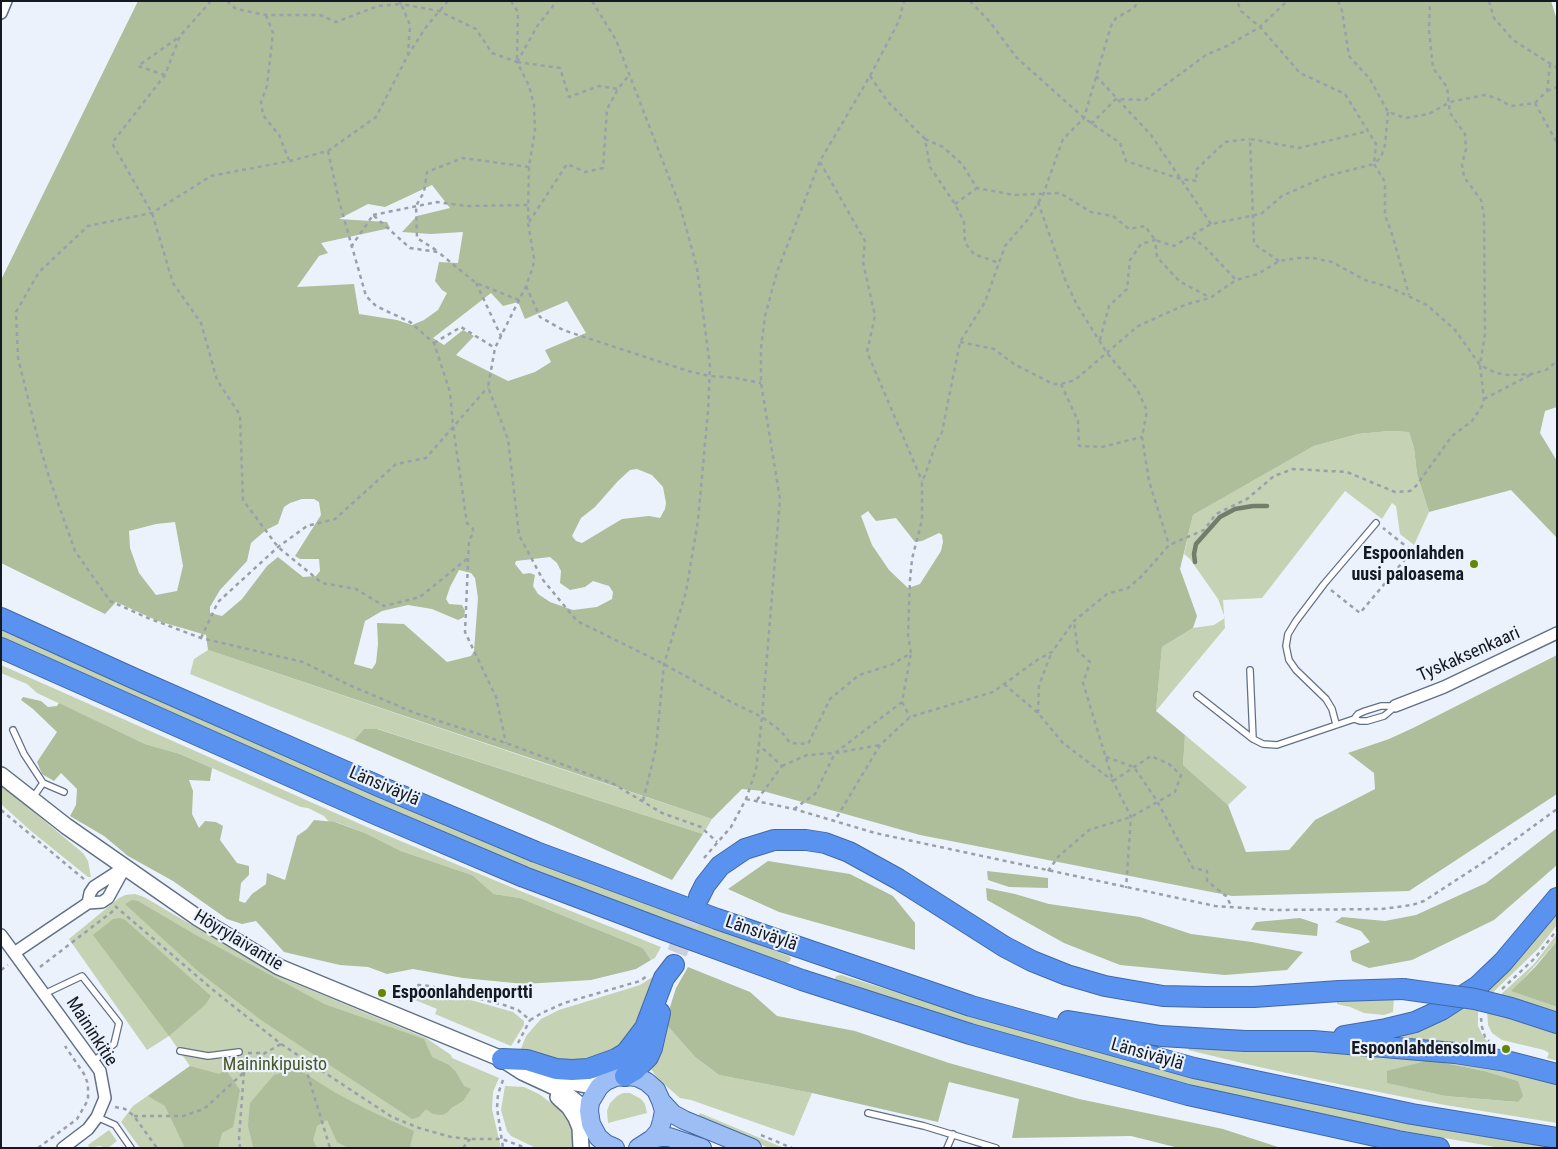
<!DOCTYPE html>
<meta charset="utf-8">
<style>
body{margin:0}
#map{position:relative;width:1558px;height:1149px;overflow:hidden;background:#ebf2fc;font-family:"Roboto Condensed",sans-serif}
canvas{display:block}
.frame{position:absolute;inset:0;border:2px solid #141922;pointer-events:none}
</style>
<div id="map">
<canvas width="1558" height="1149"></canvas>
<div class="frame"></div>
</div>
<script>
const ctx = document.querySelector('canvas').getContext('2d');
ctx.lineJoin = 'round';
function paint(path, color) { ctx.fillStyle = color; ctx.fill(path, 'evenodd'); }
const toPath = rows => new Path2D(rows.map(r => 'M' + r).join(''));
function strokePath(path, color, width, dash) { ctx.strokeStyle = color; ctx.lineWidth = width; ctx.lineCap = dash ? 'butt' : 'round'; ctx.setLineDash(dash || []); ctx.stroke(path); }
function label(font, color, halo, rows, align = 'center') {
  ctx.font = font + ' "Roboto Condensed",sans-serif'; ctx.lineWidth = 4.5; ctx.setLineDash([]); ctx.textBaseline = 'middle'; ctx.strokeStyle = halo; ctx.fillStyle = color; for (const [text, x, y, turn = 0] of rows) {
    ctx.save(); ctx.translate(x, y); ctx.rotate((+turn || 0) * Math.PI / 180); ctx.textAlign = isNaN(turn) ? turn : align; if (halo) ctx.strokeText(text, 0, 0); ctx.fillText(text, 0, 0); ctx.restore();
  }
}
paint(toPath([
 [1389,431,1409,432,1414,448,1417,474,1429,512,1414,545,1400,534,1396,506,1392,503,1382,519,1345,491,1262,598,1223,600,1225,628,1156,711,1162,647,1193,628,1214,625,1225,618,1218,599,1190,559,1184,554,1193,515,1314,446,1358,434],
 [1,630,337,779,481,839,629,897,789,956,791,958,790,961,786,963,694,931,533,869,369,801,1,638],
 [208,650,537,761,712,819,703,834,378,729,364,729,354,740,190,674,194,659],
 [1,665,367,827,518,890,661,947,655,958,651,960,643,948,520,898,494,894,472,875,401,851,365,833,336,822,329,822,324,816,308,808,301,807,180,754,145,744,37,693,27,684,1,673],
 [1185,735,1247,787,1228,805,1183,765],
 [1,785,83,853,88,861,91,877,88,877,31,831,1,804],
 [135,894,144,897,284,979,426,1038,451,1055,452,1058,499,1078,493,1092,492,1109,501,1148,140,1148,121,1122,133,1106,190,1066,169,1036,147,1050,69,939,119,898,125,895],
 [1557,908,1557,925,1538,949,1484,1001,1478,1013,1478,1026,1484,1038,1491,1045,1491,1048,1426,1040,1387,1038,1416,1028],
 [1557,934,1557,941,1512,991,1557,1007,1557,1015,1498,997,1534,964],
 [659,973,645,1012,621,1046,578,1064,520,1051,526,1036,541,1019,559,1010,640,985],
 [841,975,1002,1025,1090,1050,1247,1090,1427,1127,1554,1148,1501,1148,1359,1123,1267,1103,1089,1059,937,1015,836,982,835,980,836,976],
 [419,988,443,992,513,1012,524,1021,524,1025,511,1046,435,1014,437,1009,408,997,411,992],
 [1337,998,1394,998,1393,1012,1384,1015,1364,1013,1350,1007,1337,1004],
 [1487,1010,1557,1031,1557,1061,1547,1058,1549,1053,1544,1050,1502,1040,1492,1033,1488,1025],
 [665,1023,695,1057,719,1075,812,1093,794,1136,691,1100,680,1098,658,1079,651,1069,660,1055,666,1036],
 [1189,1047,1255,1052,1367,1052,1432,1056,1557,1080,1557,1123,1445,1105,1343,1085,1259,1067,1188,1050],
 [1430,1060,1484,1071,1518,1081,1518,1102,1445,1096,1388,1083],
 [505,1086,524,1087,539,1094,560,1110,570,1124,573,1135,574,1148,536,1148,511,1136,507,1131,501,1110],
 [623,1093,630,1093,641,1099,645,1104,647,1113,608,1123,607,1111,610,1103,617,1096],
 [700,1113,784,1148,769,1148,698,1117],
 [109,1130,117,1141,108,1148,99,1146,90,1148,88,1145]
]), '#c5d2b3');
paint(toPath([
 [138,1,1551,1,1557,20,1557,407,1545,411,1540,433,1557,461,1557,538,1511,490,1429,512,1417,474,1414,448,1409,432,1389,431,1358,434,1314,446,1193,515,1180,569,1197,616,1193,628,1162,647,1156,711,1185,735,1183,765,1228,805,1246,852,1289,850,1315,820,1375,789,1374,773,1348,753,1389,739,1413,728,1557,655,1557,794,1409,891,1232,896,920,835,763,791,742,789,712,819,208,650,206,635,158,621,116,602,105,614,1,563,1,280],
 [432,185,450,208,417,216,402,232,431,234,463,232,458,263,439,262,435,281,442,290,447,293,438,310,424,320,412,325,397,320,359,314,354,284,297,287,319,256,328,253,321,243,390,228,387,222,339,219,368,204,385,207],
 [491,293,503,306,518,302,525,319,567,301,586,333,545,350,551,362,535,372,508,381,456,355,474,336,463,330,444,345,433,338],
 [637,469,652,475,663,487,666,503,665,509,660,518,649,516,622,519,582,543,576,541,572,536,581,518,595,507,618,481,630,470],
 [302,499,314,499,319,502,321,515,295,556,300,559,319,559,320,571,316,576,303,577,278,557,267,566,242,599,222,616,210,613,210,607,220,590,247,561,251,543,266,530,278,524,284,507,290,503],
 [868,511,876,521,896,518,915,542,922,541,939,533,942,535,943,542,941,551,920,584,908,588,889,570,872,545,861,516],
 [175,522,183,566,177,591,156,595,139,573,130,548,129,531,156,524],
 [550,557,557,563,561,571,560,583,570,590,585,587,593,581,609,586,613,592,612,599,597,607,573,610,550,602,538,594,533,586,535,575,530,573,523,574,515,564,516,561],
 [459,570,471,573,475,578,478,598,474,651,471,656,447,662,404,624,377,623,378,644,376,663,372,669,354,664,365,621,382,611,408,605,432,609,458,620,464,617,465,611,462,605,449,604,446,599,450,587],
 [23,697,41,701,48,707,57,706,59,703,145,744,180,754,212,768,210,781,189,780,193,791,192,814,199,828,205,821,216,822,223,826,220,840,237,863,249,866,249,875,241,883,239,901,245,903,252,894,266,884,267,873,285,880,297,836,307,829,314,820,335,822,365,833,401,851,472,875,494,894,520,898,643,948,651,960,636,969,591,980,524,984,463,978,413,969,387,974,368,967,340,965,284,952,256,921,242,924,227,919,173,881,128,856,104,836,70,816,76,805,77,789,61,773,54,781,42,774,37,762,57,732,33,709,21,700],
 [364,729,377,729,703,834,672,880,551,825,354,740],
 [1557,828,1557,865,1494,920,1412,960,1369,968,1352,961,1350,951,1370,942,1361,931,1335,922,1342,917,1385,921,1416,915,1486,883],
 [768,861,850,874,893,896,915,923,915,950,779,912,728,889],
 [987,871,1048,878,1048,888,1009,887,988,880],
 [986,888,1015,894,1049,904,1140,917,1191,934,1252,942,1303,952,1287,970,1225,975,1120,965,1064,943,987,900],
 [132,900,138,901,194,934,324,1004,424,1039,432,1057,449,1065,456,1072,464,1086,471,1089,463,1101,451,1108,447,1113,442,1115,433,1114,426,1109,419,1117,412,1119,261,1020,199,972,125,904],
 [120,918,125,920,211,996,205,1005,169,1036,93,935,113,919],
 [1300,918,1318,924,1317,936,1251,930,1256,922],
 [1557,941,1557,1007,1511,991,1536,966],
 [688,967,750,992,777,1016,855,1031,949,1063,1079,1099,1223,1129,1281,1148,1179,1148,1131,1136,1012,1138,1019,1099,949,1082,938,1122,812,1093,719,1075,695,1057,665,1023,676,988],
 [1430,1060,1484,1071,1518,1081,1523,1096,1518,1102,1445,1096,1387,1083,1387,1071],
 [190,1066,219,1074,226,1070,240,1090,233,1127,222,1133,218,1148,185,1148,165,1106,148,1096],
 [298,1069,334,1092,366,1109,414,1131,410,1147,348,1148,337,1142,327,1120,317,1126,313,1140,317,1148,255,1148,253,1146,248,1126,250,1103,274,1075]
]), '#aebd9a');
strokePath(toPath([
 [1195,562,1194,554,1196,544,1220,517,1235,509,1253,506,1267,506]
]), '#727e69', 4.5);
strokePath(toPath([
 [677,953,699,897]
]), '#cbd1db', 20, [20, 10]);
const service = toPath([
 [1250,670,1253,739,1263,744,1277,745,1354,719,1358,714,1365,711,1381,706,1395,706,1390,711,1384,716,1367,721,1360,721,1354,719],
 [1197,695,1253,739],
 [1336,724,1332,709,1326,699,1296,670,1289,660,1286,646,1288,634,1296,621,1324,584,1376,523],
 [13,730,24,754,43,783,32,799],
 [43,783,64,792],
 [44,994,82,976,119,1023,114,1044,94,1061],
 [180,1051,208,1056,239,1052],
 [868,1113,924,1126,996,1148],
 [97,1117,115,1125,131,1148],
 [947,1148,953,1134]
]);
const minor = toPath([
 [1,13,6,1],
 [1395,706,1444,687,1557,633],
 [88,903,90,893,94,887,122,869],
 [1,935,100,1071,105,1098,97,1117,88,1129,63,1148],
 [14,953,88,903,102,902,108,898,125,867]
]);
const secondary = toPath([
 [1,775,66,826,198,918,279,967,502,1059,511,1062],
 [502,1059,522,1072,561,1090,580,1105,590,1120],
 [542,1072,565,1081,586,1085,596,1085,606,1081],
 [558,1097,569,1107,576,1118,580,1128,581,1148]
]);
const primary = toPath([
 [661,1101,673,1114,684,1120,752,1148],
 [652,1139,661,1137,669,1137,702,1148],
 [615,1148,606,1144,598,1137,591,1124,589,1111,590,1102,599,1087,606,1081,615,1077,625,1076,637,1077,647,1082,656,1090,661,1101,664,1111,662,1121,659,1131,652,1139,638,1148]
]);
const motorway = toPath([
 [1,618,133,678,381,787,536,852,717,919,971,1006,1194,1068,1412,1114,1557,1138],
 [1,648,373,813,524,877,662,929,802,980,970,1034,1188,1095,1398,1141,1439,1148],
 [699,897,705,885,720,866,745,849,774,840,806,840,825,843,849,852,898,879,1005,947,1032,961,1067,975,1105,986,1163,996,1206,997,1254,997,1339,991,1403,989],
 [1511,1008,1557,1023],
 [1068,1021,1161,1036,1245,1041,1313,1041,1455,1053,1506,1061,1557,1074],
 [1344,1036,1386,1029,1415,1022,1441,1010,1478,986,1503,962,1557,898],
 [502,1059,527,1060,556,1069,572,1070,588,1069,616,1059,626,1053,645,1028,664,978,674,965],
 [625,1076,635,1070,648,1057,652,1048,660,1013]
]);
strokePath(service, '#627086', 8);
strokePath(minor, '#627086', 14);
strokePath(secondary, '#627086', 18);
strokePath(primary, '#4268a7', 20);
strokePath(motorway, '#4268a7', 22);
strokePath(toPath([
 [211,1,180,36,165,75,112,143,152,213,173,283,201,323,217,380,240,415,243,500,278,547,322,583,356,589,384,606,420,597,468,558],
 [227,1,236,9,266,15,320,15,336,22,378,6,401,4,410,25,408,54],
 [399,1,401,4,439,11,476,29,492,53,517,62,529,86,534,105,535,130,529,167,528,223,534,258,533,267,526,286,495,348,488,387,508,439,519,535,543,580,577,621,664,664,733,703,762,717,781,731,790,743,808,744,830,699,859,675,891,665,911,653,908,635,910,580,912,559,922,520,922,483,937,441,942,432,960,342,985,302,1005,246,1029,218,1043,195,1063,139,1084,118,1111,26,1116,18,1134,8,1138,1],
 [448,1,426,27,408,55,376,117,328,151,290,161,211,176,152,213,88,226,39,272,16,312,18,358,40,447,51,483,75,551,110,601,148,618,201,638,303,662,349,685,415,713,506,743,612,783,662,813,701,827,717,842],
 [511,1,518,12,517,60],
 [592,1,616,40,680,206,697,268,710,366,708,411,698,520,686,592,664,664,656,748,643,801],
 [970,1,990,22,1016,57,1084,118,1120,143,1126,161,1181,179,1197,181,1196,170,1225,142,1250,139],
 [1338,1,1342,11,1349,56,1370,79,1388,112,1406,118,1429,114,1450,102,1485,95,1496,98,1511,106,1535,103,1547,91,1550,65],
 [1489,1,1494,18,1513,40,1557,68],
 [266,15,273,33,267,86,261,102,263,115,279,135,289,160],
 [517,62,560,68,569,97,599,86,618,89,629,75],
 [517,62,538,25,557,1],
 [165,75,138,66,179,37],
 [870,76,888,102,925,139,930,167,955,204,964,222,965,243,974,254,999,263],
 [1096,76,1151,135,1211,224],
 [1547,91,1557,87],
 [1535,103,1557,143],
 [1388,112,1385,145,1381,157,1374,164,1385,182,1385,215,1393,237,1409,295],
 [1091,124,1116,99,1145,100,1206,55,1227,46,1260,27,1287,1],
 [925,139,943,147,962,164,977,188,1014,195,1060,193,1091,212,1113,216,1129,229,1145,226,1155,240,1174,246,1211,224,1261,214,1282,196,1327,176,1374,164,1376,144,1345,94,1300,73,1260,27,1241,11,1237,1],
 [328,151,339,201,366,296,376,306,410,322,434,343,450,392,453,426,467,523,473,529,473,534,469,540,465,632,496,697,506,743],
 [820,162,865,241,863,262,875,316,867,352,922,481],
 [1038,202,1066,282,1077,305,1107,353,1137,389,1147,411,1142,437,1149,481,1169,545],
 [955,204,977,188],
 [373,215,437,202,466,206,529,205],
 [529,222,567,164,585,172,603,168,607,109,618,89],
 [1192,237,1206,248,1236,280],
 [351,247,373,215,410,248,438,252,476,283,519,300],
 [436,250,417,238,416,206,424,192,427,172,463,158,529,167],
 [1279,261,1254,244,1250,139,1299,148,1368,131],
 [476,283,501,336],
 [526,286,540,317,563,330,688,371,709,376,736,378,761,383],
 [1100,340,1109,306,1127,289,1130,260,1141,244,1155,240,1157,257,1179,281,1209,297],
 [960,342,994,349,1014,364,1053,384,1061,384,1075,380,1138,326,1187,304,1210,298,1236,280,1258,274,1279,261,1298,258,1313,258,1332,262,1365,280,1389,287,1427,305,1455,330,1480,365,1496,373,1509,375,1532,374,1546,370,1557,361],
 [434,343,461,327,495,348],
 [1061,384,1078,421,1079,446,1102,447,1142,437],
 [1484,399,1532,374],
 [1331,590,1360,613,1412,551,1383,528],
 [201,638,218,602,278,547,307,526,335,519,396,464,426,458,488,387],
 [1004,684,1038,713,1063,743,1113,781,1131,817,1126,888],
 [902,702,910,717],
 [1038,713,1039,685,1051,654],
 [1106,757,1134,767,1157,801,1193,868,1207,871,1207,881,1226,896,1232,907],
 [782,766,807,755,835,753,880,745],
 [746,799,794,809,875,833,1215,906,1275,910,1382,909,1412,905,1424,901,1487,860,1557,809],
 [757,800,782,766,759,745],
 [794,809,815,794,835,753,902,702,911,653],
 [1,810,85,880],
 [837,817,880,745,910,717,993,692,1037,660,1052,652,1074,621,1107,594,1128,588,1142,576,1169,545,1204,530,1216,514,1247,499,1274,476,1293,469,1347,472,1395,492,1410,491,1416,486,1452,436,1472,421,1482,406,1484,399,1480,365,1485,334,1484,215,1481,200,1464,177,1462,164,1466,149,1465,134,1450,113,1447,87,1433,68,1429,30,1430,1],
 [704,858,731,827,746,799,756,770,762,717,780,499,761,383,761,348,765,316,777,272,820,161,870,76,899,21,904,1],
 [1048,871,1059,856,1089,830,1131,817,1175,792,1181,775,1169,764,1151,756,1113,781,1083,683,1090,662,1078,651,1074,621],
 [115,906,212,989,281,1044,392,1117,419,1128,451,1137,470,1139,502,1139,526,1148],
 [40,967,113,911],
 [1,970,8,965],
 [1502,989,1535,958,1557,930],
 [399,1000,407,990,419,985,430,986,504,1005,518,1010,530,1020],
 [1481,1018,1482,1027,1485,1037,1489,1041],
 [530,1020,542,1013,564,1003,640,981,647,976],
 [518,1043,530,1020],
 [248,1053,265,1053],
 [303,1059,330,1148],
 [503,1080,498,1094,497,1108,503,1148],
 [115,1107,125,1109,134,1116,157,1148],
 [134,1116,183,1116,204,1109,265,1053,281,1044],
 [761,1135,792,1148],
 [38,1148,77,1119,88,1100,88,1084,84,1074,65,1046],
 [240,1148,239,1138,244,1072],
 [463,1148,470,1139]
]), '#9aa0aa', 2.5, [4, 4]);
strokePath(service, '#fff', 5.5);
strokePath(minor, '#fff', 11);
strokePath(secondary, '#fff', 15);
strokePath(primary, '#9cbef5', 18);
strokePath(motorway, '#5a93ef', 20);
const motorwayBridge = toPath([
 [1403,989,1475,999,1511,1008]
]);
strokePath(motorwayBridge, '#4268a7', 22, []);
strokePath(motorwayBridge, '#5a93ef', 20);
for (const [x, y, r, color] of [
 [1474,564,5,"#638604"],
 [382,993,5,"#638604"],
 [1506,1049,5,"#638604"]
]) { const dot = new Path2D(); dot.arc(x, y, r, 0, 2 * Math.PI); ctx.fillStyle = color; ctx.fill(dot); strokePath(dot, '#ebf2fc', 2); }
label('bold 18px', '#141922', '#ebf2fc', [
 ["Espoonlahden",1464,554],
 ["uusi paloasema",1464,575],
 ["Espoonlahdenportti",392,993,"left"],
 ["Espoonlahdensolmu",1496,1049]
], 'right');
label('18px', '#141922', '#ebf2fc', [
 ["Tyskaksenkaari",1469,655,-24],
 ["Länsiväylä",384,787,23],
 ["Länsiväylä",761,934,19],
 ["Höyrylaivantie",238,941,31],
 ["Maininkitie",91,1032,57],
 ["Länsiväylä",1147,1055,16]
]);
label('18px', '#465924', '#ebf2fc', [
 ["Maininkipuisto",275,1065]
]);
</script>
